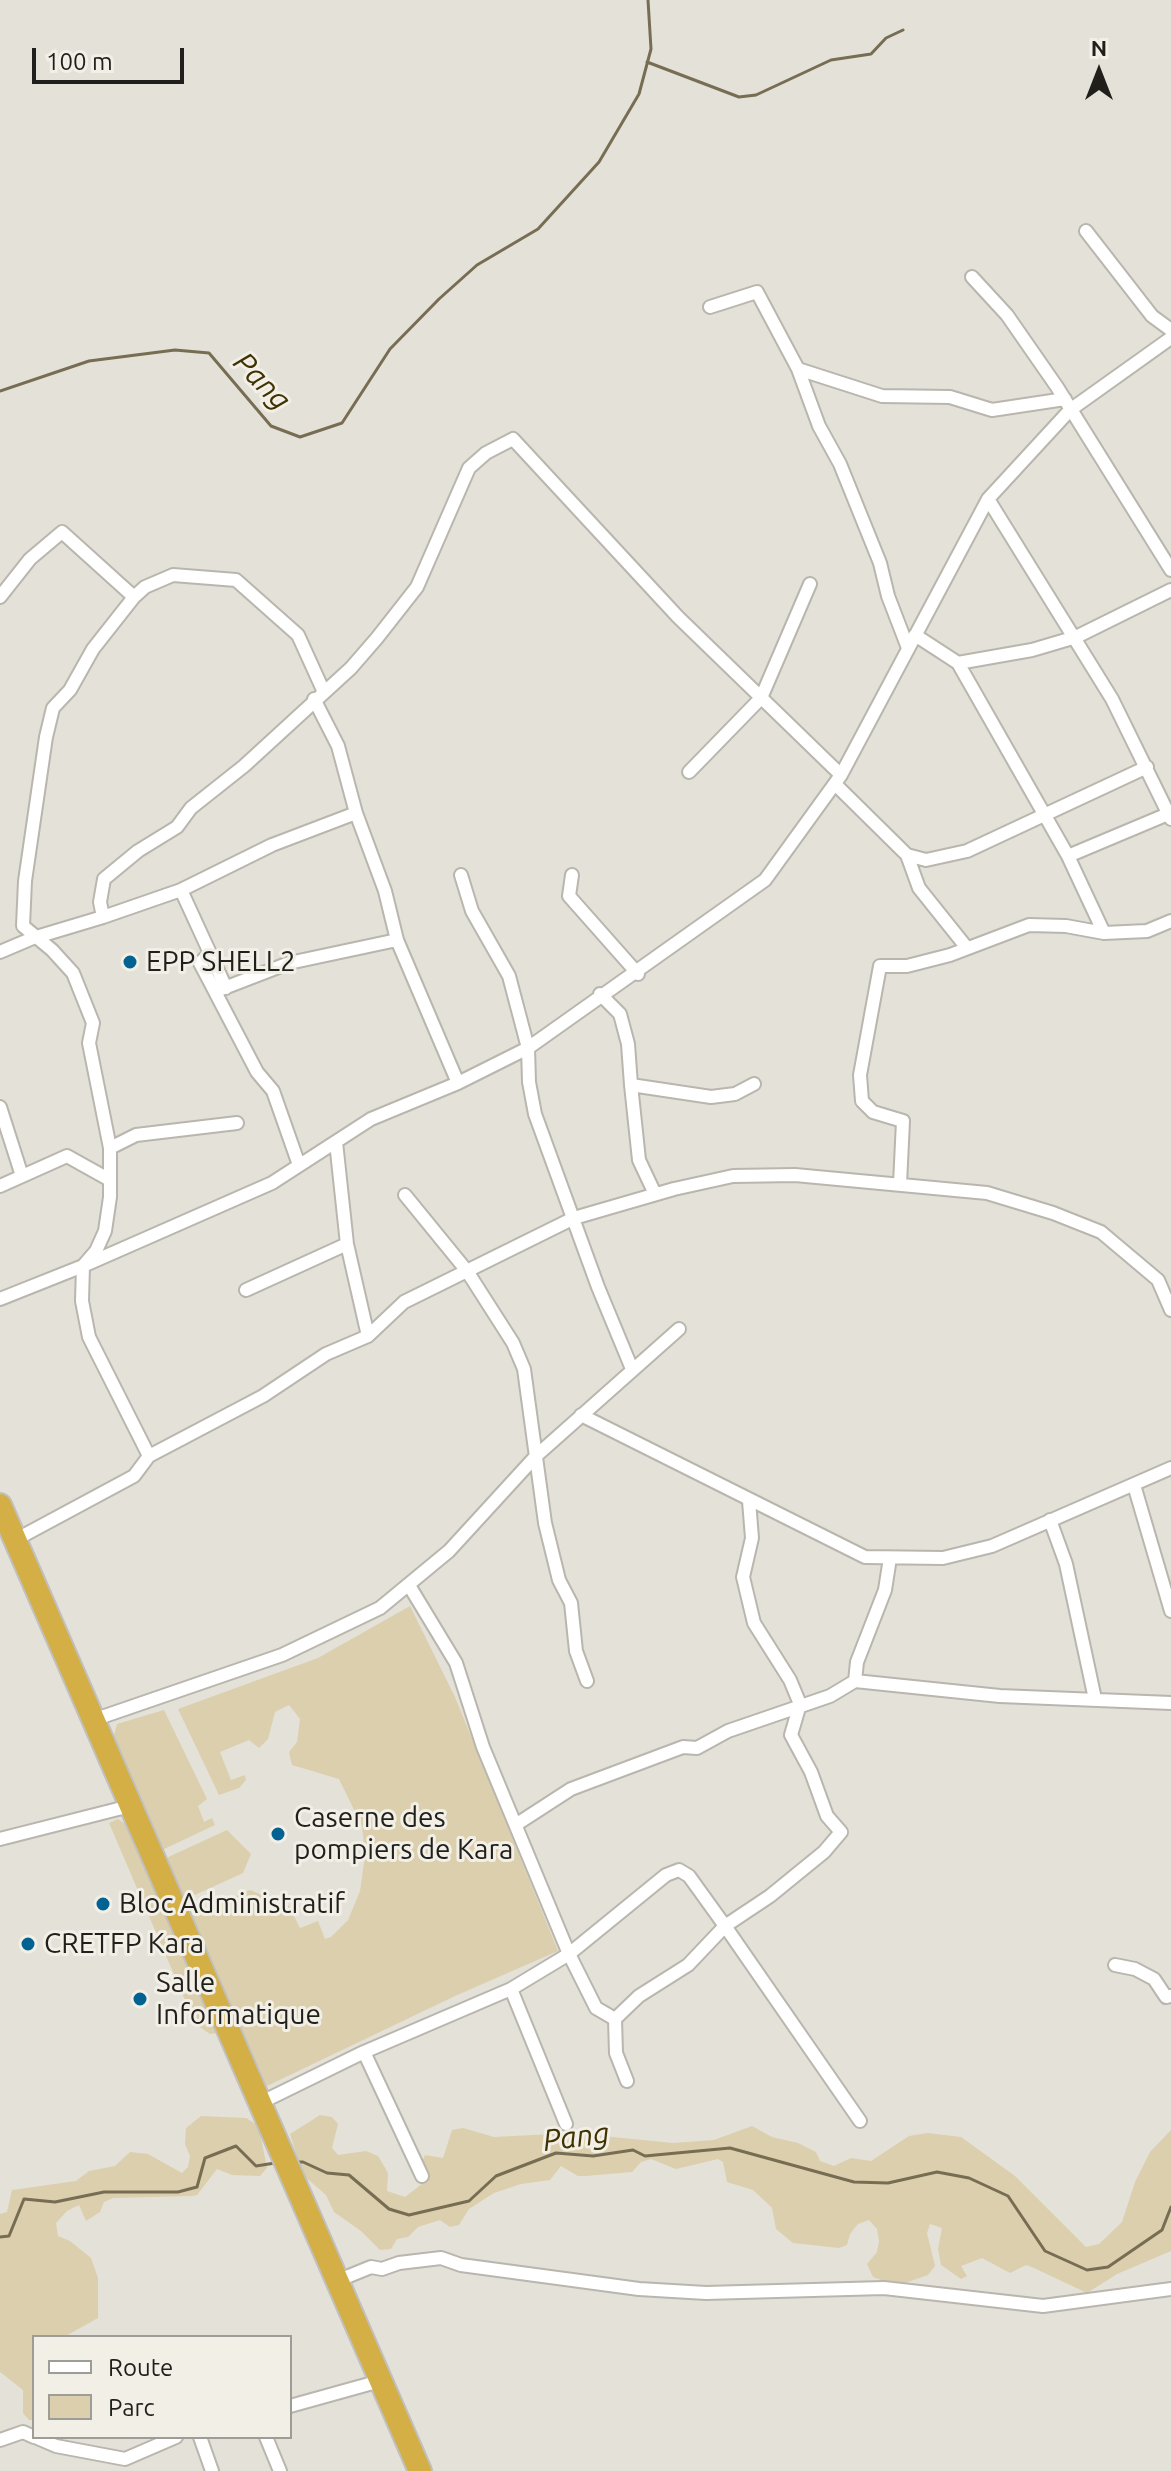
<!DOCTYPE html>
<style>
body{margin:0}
#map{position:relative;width:1171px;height:2471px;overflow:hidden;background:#e4e1d9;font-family:Ubuntu,sans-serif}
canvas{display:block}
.legend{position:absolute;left:32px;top:2335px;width:260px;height:104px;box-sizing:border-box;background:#f2efe7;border:2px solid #9e9c96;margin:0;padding:10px 14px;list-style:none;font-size:24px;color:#201f1c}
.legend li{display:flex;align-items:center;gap:16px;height:40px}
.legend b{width:40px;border:2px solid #9e9c96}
.north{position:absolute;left:1059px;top:32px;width:80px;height:80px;-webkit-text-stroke:6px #f2efe7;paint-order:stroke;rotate:0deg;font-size:22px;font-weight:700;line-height:32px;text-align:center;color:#201f1c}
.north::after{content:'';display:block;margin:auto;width:28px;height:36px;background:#201f1c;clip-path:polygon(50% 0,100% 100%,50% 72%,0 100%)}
.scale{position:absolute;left:32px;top:48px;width:152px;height:36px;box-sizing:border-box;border:4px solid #201f1c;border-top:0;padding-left:10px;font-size:24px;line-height:28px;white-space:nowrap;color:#201f1c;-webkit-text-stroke:6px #f2efe7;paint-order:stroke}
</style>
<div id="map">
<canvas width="1171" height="2471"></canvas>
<ul class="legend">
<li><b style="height:10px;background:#fff"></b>Route</li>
<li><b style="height:22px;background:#dbcfad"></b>Parc</li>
</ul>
<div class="north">N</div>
<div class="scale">100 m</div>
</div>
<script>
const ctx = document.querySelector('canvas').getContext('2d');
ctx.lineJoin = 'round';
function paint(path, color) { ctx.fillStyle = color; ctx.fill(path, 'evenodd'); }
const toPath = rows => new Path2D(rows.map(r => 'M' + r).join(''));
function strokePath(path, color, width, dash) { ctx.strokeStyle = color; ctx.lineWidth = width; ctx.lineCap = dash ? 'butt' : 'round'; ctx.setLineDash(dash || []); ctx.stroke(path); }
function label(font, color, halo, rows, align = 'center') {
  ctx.font = font + ' Ubuntu,sans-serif'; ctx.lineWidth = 6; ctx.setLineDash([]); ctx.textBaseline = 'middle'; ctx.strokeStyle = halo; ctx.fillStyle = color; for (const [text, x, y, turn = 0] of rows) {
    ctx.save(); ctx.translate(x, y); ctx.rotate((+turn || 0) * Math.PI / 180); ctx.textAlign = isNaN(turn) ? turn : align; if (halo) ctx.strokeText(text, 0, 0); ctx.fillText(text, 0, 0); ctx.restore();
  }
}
paint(toPath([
 [410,1606,455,1697,558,1951,455,1996,267,2086,190,1916,250,1890,289,1906,300,1928,318,1921,325,1939,331,1937,348,1920,360,1891,365,1856,362,1826,339,1779,292,1765,289,1752,297,1742,300,1719,289,1705,275,1712,268,1739,259,1748,249,1740,220,1752,231,1780,245,1775,246,1780,239,1788,219,1795,178,1709,318,1658],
 [164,1710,207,1799,198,1806,204,1822,212,1818,215,1825,160,1851,114,1735,117,1724],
 [118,1819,131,1828,217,2027,216,2033,210,2034,198,2026,191,2014,109,1823],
 [227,1830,251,1854,243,1873,184,1900,164,1859],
 [320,2115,332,2117,338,2124,332,2148,338,2155,366,2151,378,2156,388,2173,387,2191,405,2197,427,2180,422,2162,425,2155,443,2158,452,2130,463,2128,494,2137,572,2133,673,2143,714,2140,752,2126,772,2137,798,2143,816,2152,820,2161,834,2166,851,2158,871,2161,909,2136,928,2133,961,2137,1015,2176,1086,2247,1099,2244,1122,2222,1135,2182,1150,2152,1171,2130,1171,2251,1117,2274,1087,2293,1034,2268,1026,2265,1010,2273,982,2258,961,2266,967,2276,961,2279,941,2265,938,2249,942,2228,930,2224,927,2233,935,2266,928,2275,905,2283,884,2281,873,2277,867,2264,877,2252,879,2241,877,2229,869,2220,858,2224,850,2234,847,2245,839,2248,793,2243,776,2229,772,2208,766,2202,753,2190,727,2182,723,2162,718,2159,676,2169,651,2159,641,2162,632,2172,585,2176,578,2176,561,2166,550,2180,521,2184,494,2193,469,2209,459,2225,450,2227,440,2220,418,2227,408,2237,397,2239,391,2249,380,2250,361,2231,334,2212,326,2195,303,2175,290,2134],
 [201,2116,246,2118,254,2123,260,2133,267,2168,260,2176,232,2175,217,2169,197,2195,192,2196,113,2198,104,2202,100,2212,86,2221,79,2205,67,2211,56,2223,58,2236,70,2241,91,2258,98,2278,98,2318,64,2337,34,2337,34,2420,29,2420,23,2413,23,2390,0,2372,0,2214,7,2212,12,2190,76,2181,89,2171,115,2166,130,2152,148,2154,182,2173,188,2167,190,2156,185,2144,186,2128]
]), '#dbcfad');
strokePath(toPath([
 [647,62,739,97,756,95,831,60,871,54,886,38,903,30],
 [0,391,89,361,175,350,209,353,271,426,300,437,342,423,390,349,439,299,477,265,538,229,599,162,639,94,651,49,648,0],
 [295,2162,303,2162,327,2173,349,2175,389,2209,409,2215,469,2201,496,2176,556,2153,593,2156,633,2150,645,2156,730,2148,854,2182,888,2183,937,2172,969,2178,1008,2196,1045,2251,1087,2270,1108,2267,1162,2230,1171,2207],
 [0,2237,9,2236,24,2199,55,2202,104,2192,178,2192,197,2187,205,2158,236,2146,256,2166,275,2163]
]), '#766d53', 3);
const street = toPath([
 [1086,231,1152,316,1171,330],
 [972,277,1007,315,1057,387,1171,570],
 [710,307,757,292,798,369,819,426,840,464,880,563,888,596,908,648],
 [798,369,882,396,950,397,992,410,1065,399],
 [988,499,1112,699,1171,819],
 [0,597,30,559,62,532,134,597],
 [915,635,958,663,1068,856,1104,933],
 [958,663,1032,650,1076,637,1171,590],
 [689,772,761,698,810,584],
 [835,784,907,855,926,860,967,851,1147,767],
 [356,813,385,891,397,940,458,1083],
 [907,855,919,888,967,948],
 [1068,856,1168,814],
 [461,875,472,911,509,976,528,1048,529,1082,535,1114,598,1287,632,1369],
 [572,875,569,896,638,974],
 [103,917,181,890],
 [0,952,33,938,103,917,100,902,104,879,138,851,177,827,191,808,244,766,351,668,377,638,417,587,469,468,486,453,513,439,678,617,841,775],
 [210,953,200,963,257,1072,273,1091,299,1165],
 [226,988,181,890,272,845,356,813,338,746,314,699],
 [219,990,289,963,397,940],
 [600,994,620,1014,628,1044,631,1085,711,1097,735,1094,754,1084],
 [631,1085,639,1160,655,1194],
 [0,1107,22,1176],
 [336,1142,347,1244,368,1336],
 [110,1148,136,1135,237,1123],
 [900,1184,903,1121,873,1112,862,1101,860,1075,880,966,907,966,950,955,1029,925,1066,926,1104,933,1147,931,1171,921],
 [0,1186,67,1156,110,1180],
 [405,1195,467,1271,513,1343,524,1369,545,1523,559,1580,571,1603,576,1651,587,1681],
 [246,1290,347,1244],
 [0,1299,83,1266,272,1183,371,1119,458,1083,528,1048,765,880,841,775,988,499,1070,410,1171,338],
 [581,1415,865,1557,943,1558,992,1546,1171,1468],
 [149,1456,89,1337,82,1301,83,1266,96,1251,105,1231,110,1197,110,1148,89,1043,93,1023,73,973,52,950,23,926,25,881,46,737,53,708,70,690,93,649,134,597,145,587,173,575,236,580,298,635,323,690],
 [1134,1485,1171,1611],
 [1050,1520,1066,1564,1095,1699],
 [15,1540,134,1476,149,1456,263,1396,326,1354,368,1336,404,1302,574,1218,674,1189,733,1176,795,1175,987,1193,1053,1213,1101,1232,1158,1280,1171,1310],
 [410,1587,456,1663,483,1747,569,1954,596,2008,615,2019],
 [855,1681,857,1662,885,1590,890,1558],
 [93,1720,282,1655,380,1608,449,1551,536,1456,679,1329],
 [517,1824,571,1789,683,1747,697,1748,728,1731,830,1696,855,1681,1000,1696,1171,1703],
 [0,1839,130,1806],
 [1115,1965,1135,1969,1154,1979,1166,1997,1171,1996],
 [511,1989,566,2124],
 [615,2019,639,1996,688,1965,725,1926,770,1896,824,1852,841,1832,827,1816,811,1772,791,1735,800,1704,790,1680,754,1623,743,1577,752,1538,749,1501],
 [615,2019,616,2053,627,2081],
 [364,2052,422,2176],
 [260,2103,364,2052,511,1989,569,1954,666,1875,679,1870,689,1876,725,1926,860,2121],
 [339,2280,371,2267,382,2269,399,2263,441,2258,461,2265,639,2289,706,2293,884,2288,1043,2306,1171,2289],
 [290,2406,380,2381],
 [35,2437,56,2446,125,2459,176,2437],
 [200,2437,212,2471],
 [266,2437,280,2471],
 [0,2440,23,2432,34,2437]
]);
const highway = toPath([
 [0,1505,420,2471]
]);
strokePath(street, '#b9b6ae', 16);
strokePath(highway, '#c1c0bf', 26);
strokePath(street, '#fff', 12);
strokePath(highway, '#d3af45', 22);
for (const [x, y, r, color] of [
 [130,962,8,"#026292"],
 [278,1834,8,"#026292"],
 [103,1904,8,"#026292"],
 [28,1944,8,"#026292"],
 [140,1999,8,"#026292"]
]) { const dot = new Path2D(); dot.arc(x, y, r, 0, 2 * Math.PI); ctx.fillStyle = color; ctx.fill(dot); strokePath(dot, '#f2efe7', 3); }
label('28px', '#201f1c', '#f2efe7', [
 ["EPP SHELL2",146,962],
 ["Caserne des",294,1818],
 ["pompiers de Kara",294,1850],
 ["Bloc Administratif",119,1904],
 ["CRETFP Kara",44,1944],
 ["Salle",156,1983],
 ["Informatique",156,2015]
], 'left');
label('italic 30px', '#403100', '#f2efe7', [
 ["Pang",262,381,46],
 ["Pang",576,2137,-7]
]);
</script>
